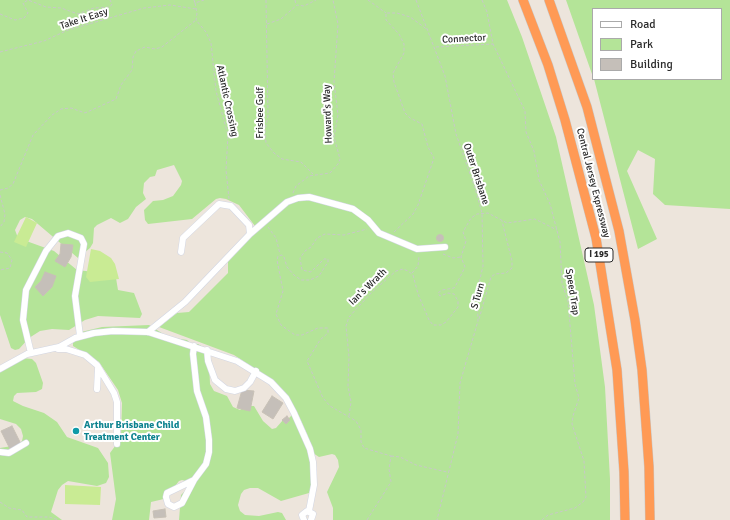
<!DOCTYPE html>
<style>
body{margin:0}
#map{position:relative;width:730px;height:520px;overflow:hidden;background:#ede5dc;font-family:Signika,sans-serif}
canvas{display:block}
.legend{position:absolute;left:592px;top:8px;width:130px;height:72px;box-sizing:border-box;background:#fff;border:1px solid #aaa;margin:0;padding:5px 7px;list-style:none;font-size:12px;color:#2b2b2b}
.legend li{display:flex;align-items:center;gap:8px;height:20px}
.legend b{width:20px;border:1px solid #aaa}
</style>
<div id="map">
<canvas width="730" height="520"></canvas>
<ul class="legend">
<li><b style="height:5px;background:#fff"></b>Road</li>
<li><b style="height:11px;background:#b4e498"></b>Park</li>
<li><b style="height:11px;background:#c5bfb9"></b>Building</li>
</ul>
</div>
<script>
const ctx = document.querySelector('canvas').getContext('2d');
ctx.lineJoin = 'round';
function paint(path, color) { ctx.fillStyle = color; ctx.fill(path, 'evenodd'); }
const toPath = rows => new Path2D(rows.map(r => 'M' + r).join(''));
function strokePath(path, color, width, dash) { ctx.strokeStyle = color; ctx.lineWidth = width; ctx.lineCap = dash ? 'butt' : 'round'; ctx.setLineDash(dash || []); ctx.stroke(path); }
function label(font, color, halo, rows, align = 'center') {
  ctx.font = font + ' Signika,sans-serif'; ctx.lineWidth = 4; ctx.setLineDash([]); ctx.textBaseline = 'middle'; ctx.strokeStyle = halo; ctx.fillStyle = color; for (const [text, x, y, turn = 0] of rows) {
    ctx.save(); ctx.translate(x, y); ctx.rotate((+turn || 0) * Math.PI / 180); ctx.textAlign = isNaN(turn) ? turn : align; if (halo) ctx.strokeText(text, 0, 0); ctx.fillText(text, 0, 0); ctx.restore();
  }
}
paint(toPath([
 [0,0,507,0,522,37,556,137,594,305,605,387,610,479,610,520,333,520,333,508,327,492,339,467,338,460,335,455,332,454,319,457,313,453,307,434,297,412,288,397,275,382,234,355,159,327,177,313,189,312,228,273,228,261,254,231,255,226,239,205,226,199,220,198,216,199,192,219,148,224,145,220,144,210,153,201,163,200,173,196,181,185,182,181,174,165,157,170,155,176,150,177,144,183,143,193,146,199,136,207,128,219,120,223,111,218,97,225,94,228,93,243,90,248,78,258,32,219,25,217,20,220,15,230,18,238,54,251,77,270,111,274,116,278,118,290,134,293,142,314,140,318,98,316,85,320,69,330,52,329,40,331,29,338,19,349,15,350,11,348,0,315],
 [566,0,730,0,730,209,665,205,653,194,655,159,638,150,627,171,657,239,638,249,594,79,721,79,721,9,593,9,593,77],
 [149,325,168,337,187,340,191,344,198,344,206,349,209,361,210,384,214,391,227,396,233,407,240,410,245,406,254,406,263,421,272,429,276,428,283,420,289,418,292,415,312,459,312,487,309,493,281,501,258,488,250,488,244,490,241,494,238,505,240,511,245,515,259,516,278,512,282,513,286,520,179,520,181,495,189,487,186,481,182,480,179,481,175,486,168,498,151,502,149,520,112,520,116,499,110,453,121,438,122,403,118,390,99,362,73,346,73,341,81,332,102,327],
 [22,358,32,359,36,363,43,383,42,389,36,392,17,393,14,396,13,401,23,406,44,413,57,422,67,437,98,448,108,463,109,477,106,483,97,486,68,481,62,485,58,490,51,512,62,520,0,520,0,448,18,445,22,441,23,436,21,429,16,424,0,419,0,367]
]), '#b4e498');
paint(toPath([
 [26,217,37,223,26,247,14,242],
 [91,249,100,251,111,258,115,264,119,279,90,282,86,277],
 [65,485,101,487,100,505,65,504]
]), '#c9eb94');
const building = toPath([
 '436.5 238a3.5 3.5 0 1 1 7 0a3.5 3.5 0 1 1-7 0Z',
 [61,244,73,245,71,257,65,267,55,261,60,254,61,244],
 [45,272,56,276,52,287,43,296,35,287,41,281,45,272],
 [242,390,254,391,250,411,237,408,242,390],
 [272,396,283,403,273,419,262,412,272,396],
 [287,416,290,420,286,424,282,420,287,416],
 [12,426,21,444,10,449,1,431,12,426],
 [165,509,166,517,154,518,153,511,165,509]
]);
paint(building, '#c5bfb9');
strokePath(building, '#c8c1b6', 1);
const minor = toPath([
 [250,234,287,202,298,198,309,197,353,209,368,220,379,233,417,249,445,247],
 [148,332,185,302,250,234,249,225,231,206,219,204,183,238,181,252],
 [194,346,193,354,197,391,206,417,209,440,209,452,206,464,194,480,167,493,166,497,168,504,174,507,182,503,194,480],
 [58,349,66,349,85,355,97,365,114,393,117,402,117,444],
 [207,350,208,361,215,380,226,389,235,391,244,388,250,382,256,371],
 [31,353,23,320,26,290,46,251,58,236,68,233,81,238,84,244,75,296,80,336],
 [0,369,27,354,59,347,75,338,94,333,113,331,148,332,237,361,271,382,286,398,294,413,310,449,313,462,314,485,309,511],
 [97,389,98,369],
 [0,452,9,453,26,443],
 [304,520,302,515,307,511,313,514,311,520]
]);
const highway = toPath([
 [523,0,548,65,565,120,596,238,617,370,624,472,625,520],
 [549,0,587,107,619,231,635,320,642,370,649,467,650,520]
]);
strokePath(minor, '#d2d6e3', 7);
strokePath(highway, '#c8c8c8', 10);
strokePath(toPath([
 [194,0,195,3,204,0],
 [266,0,268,116,265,130,266,143,274,153,282,159,301,162,313,174],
 [295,0,296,5],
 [368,0,386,13],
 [416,0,445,76,456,134,475,188,482,213,483,266,477,292,478,321,460,383,458,434,437,520],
 [482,0,487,12,493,44,525,111,526,132,534,151,539,180,550,204,560,242,562,283,568,301,575,384,579,398,573,416,572,424,584,461,586,497,583,502,575,508,548,515,542,520],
 [195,3,197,13,196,20,206,32,211,43,216,91,228,135,226,170,229,199],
 [0,14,15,20,24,18,28,13,23,3,28,0,46,7,61,8,78,14,94,8,110,7,112,4,110,0],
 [267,24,281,19,297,5,304,6,316,0],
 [436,47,493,44],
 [0,52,44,41,68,30,144,8,170,5,196,9],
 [0,190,8,188,13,184,33,135,52,115,61,109,71,108,85,113,116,99,121,85,132,70,133,57,136,51,145,47,155,49,162,47,196,20],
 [293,193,296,186,309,176,330,173,338,164,340,159,334,137,338,115,334,82,338,24,333,0],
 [0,195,5,214,4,222,0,227],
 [268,227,276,238,280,254],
 [394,232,413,214,418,205,434,158,428,147,422,124,410,118,405,113,394,82,393,73,404,53,404,44,399,34,386,20,386,13,397,13,410,17,428,30],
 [0,252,7,253,12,260,10,268,0,270],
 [443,254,453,258,461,257],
 [412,273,418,266,419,256],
 [479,319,491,277,495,274,506,273,512,268,512,261,502,221],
 [349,416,351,402,348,386,349,357,346,326,349,317,372,292,396,271,403,269,408,271,413,275,418,294,429,320,433,325,441,325,446,322,458,307,458,301,454,294,448,293,440,296,438,293,442,290,454,288,456,285,465,267,461,257,466,241,463,232,471,218,477,214,488,213,507,223,535,219,557,230],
 [391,456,400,457,416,465,447,472],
 [0,502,9,508,22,510,27,517,49,517,59,520],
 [367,520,391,482,389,469,391,456,364,448,361,442,361,430,356,421,330,406,323,398,307,361,320,340,328,333,328,328,318,328,302,335,295,335,281,325,276,314,283,291,277,260,278,256,282,255,284,257,287,267,294,275,301,280,310,280,319,276,328,262,328,259,324,259,311,272,302,270,300,258,305,251,311,247,317,238,325,234,344,235,367,229]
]), '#c8c8c8', 1, [3, 2]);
strokePath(minor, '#fff', 6);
strokePath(highway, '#ff9a55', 9);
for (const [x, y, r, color] of [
 [76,431,4,"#0f9aa8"]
]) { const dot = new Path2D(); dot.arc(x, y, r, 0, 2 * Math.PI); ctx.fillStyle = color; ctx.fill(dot); strokePath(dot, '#fff', 1.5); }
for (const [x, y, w] of [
 [599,255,28]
]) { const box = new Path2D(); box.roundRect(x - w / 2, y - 7, w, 14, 3); ctx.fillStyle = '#fff'; ctx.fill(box); strokePath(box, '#2b2b2b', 1); }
label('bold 9px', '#2b2b2b', null, [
 ["I 195",599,255]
]);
label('10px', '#2b2b2b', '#fff', [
 ["Take It Easy",84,19,-18],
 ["Connector",464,39,-3],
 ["Atlantic Crossing",227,101,78],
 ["Frisbee Golf",260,113,-90],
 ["Howard's Way",328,114,-92],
 ["Outer Brisbane",476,174,72],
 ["Central Jersey Expressway",593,183,76],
 ["Ian's Wrath",368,287,-44],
 ["Speed Trap",572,292,81],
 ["S Turn",478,296,-74]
]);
label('bold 10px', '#0d838f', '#fff', [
 ["Arthur Brisbane Child",84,425],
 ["Treatment Center",84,437]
], 'left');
</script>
